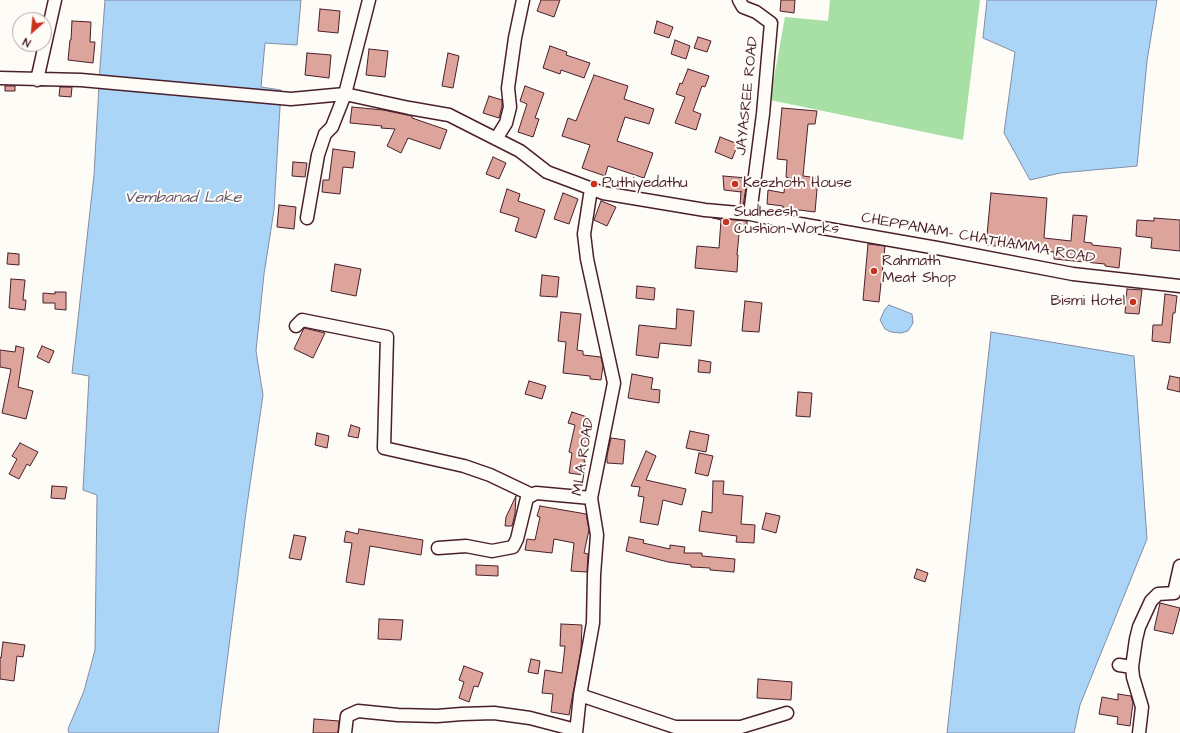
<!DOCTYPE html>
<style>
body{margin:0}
#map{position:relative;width:1180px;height:733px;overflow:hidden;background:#fdfcf7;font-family:"Architects Daughter",sans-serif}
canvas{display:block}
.north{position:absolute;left:12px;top:12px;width:40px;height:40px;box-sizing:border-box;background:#fdfcf7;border:1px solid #b5a4a5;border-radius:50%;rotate:207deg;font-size:11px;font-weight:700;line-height:16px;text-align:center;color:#4a1f2b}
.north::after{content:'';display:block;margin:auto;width:14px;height:18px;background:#c8321e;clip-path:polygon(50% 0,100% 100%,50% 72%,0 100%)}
</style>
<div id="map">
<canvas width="1180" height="733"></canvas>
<div class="north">N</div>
</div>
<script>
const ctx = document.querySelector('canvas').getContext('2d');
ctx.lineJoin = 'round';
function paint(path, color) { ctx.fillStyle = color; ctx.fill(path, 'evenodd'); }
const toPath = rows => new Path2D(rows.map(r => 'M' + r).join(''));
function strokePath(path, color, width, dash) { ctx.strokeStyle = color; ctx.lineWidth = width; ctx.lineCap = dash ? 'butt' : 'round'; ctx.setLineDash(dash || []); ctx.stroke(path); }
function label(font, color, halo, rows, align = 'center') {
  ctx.font = font + ' "Architects Daughter",sans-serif'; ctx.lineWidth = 4; ctx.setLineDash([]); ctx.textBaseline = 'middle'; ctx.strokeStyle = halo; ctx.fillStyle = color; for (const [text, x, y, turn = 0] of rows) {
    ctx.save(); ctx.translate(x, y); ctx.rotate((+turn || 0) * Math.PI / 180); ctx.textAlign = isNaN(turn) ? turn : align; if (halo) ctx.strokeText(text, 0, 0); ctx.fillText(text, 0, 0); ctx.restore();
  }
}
paint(toPath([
 [830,0,980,0,963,140,770,100,785,17,828,21]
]), '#a7dfa4');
const water = toPath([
 [105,0,301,0,297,45,265,43,261,87,281,90,274,210,264,274,256,351,263,395,246,512,218,733,69,733,68,729,84,691,95,650,97,495,83,490,89,376,72,373,94,175,100,67,105,0],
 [987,0,1157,0,1147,61,1137,166,1060,173,1030,180,1004,133,1015,52,983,38,987,0],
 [889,305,912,314,913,323,908,331,901,333,891,332,885,329,880,320,885,309,889,305],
 [991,332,1134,356,1147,539,1080,705,1074,733,947,733,991,332]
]);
paint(water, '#abd5f6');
strokePath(water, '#848ca5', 1);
const building = toPath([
 [541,0,560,0,554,17,537,11,541,0],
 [781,0,795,0,794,13,780,11,781,0],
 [320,9,340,11,338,33,318,31,320,9],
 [72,21,91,22,90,42,95,42,93,63,68,60,70,40,71,40,72,21],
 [657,21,673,27,669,38,654,33,657,21],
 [698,37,711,41,707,52,694,48,698,37],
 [675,40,690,46,686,59,671,54,675,40],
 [550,46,567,52,566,55,590,63,584,78,561,70,560,74,543,68,550,46],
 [369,49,388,51,385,77,366,75,369,49],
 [307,53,331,55,329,78,305,75,307,53],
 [448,53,459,56,453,88,442,86,448,53],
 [688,69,709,76,705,87,702,86,693,111,701,114,696,130,675,123,685,97,676,94,680,83,682,84,688,69],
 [594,75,628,86,624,99,654,109,649,124,625,117,617,141,653,153,644,178,608,166,605,176,582,168,590,145,562,136,568,118,576,121,594,75],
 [5,86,15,86,15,91,5,91,5,86],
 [525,86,544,93,535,118,539,119,533,137,518,132,527,104,520,101,525,86],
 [60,87,72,87,71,97,59,96,60,87],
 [489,96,502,100,502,106,499,118,483,113,489,96],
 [352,107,383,110,412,116,412,118,447,130,440,149,408,138,401,153,387,146,395,129,381,128,382,126,350,123,352,107],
 [782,108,817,111,815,124,808,124,803,176,818,178,815,212,783,208,783,206,767,204,768,190,784,193,785,180,793,180,786,177,787,160,777,159,782,108],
 [720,137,738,144,732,159,715,152,720,137],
 [333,149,355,152,353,168,343,167,340,194,322,192,323,180,329,180,333,149],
 [493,157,506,163,499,179,486,174,493,157],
 [293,162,307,163,305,177,292,176,293,162],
 [723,176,747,178,745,187,746,187,743,206,740,206,741,191,741,192,724,190,723,176],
 [507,189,520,194,518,201,545,210,536,238,515,231,519,218,500,212,507,189],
 [563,193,578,199,569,224,554,219,563,193],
 [991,193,1047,198,1044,238,1071,241,1073,215,1087,216,1084,242,1092,243,1092,245,1121,248,1119,268,1105,266,1105,264,1054,259,1054,252,986,245,991,193],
 [601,201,616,207,607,226,594,220,601,201],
 [279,205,296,207,294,229,277,227,279,205],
 [713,218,747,221,747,226,740,224,737,255,738,255,737,272,695,268,697,246,719,248,721,220,713,218],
 [1154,218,1180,220,1180,251,1151,248,1152,238,1136,236,1137,220,1154,221,1154,218],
 [868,244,885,246,879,302,863,300,868,244],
 [8,253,19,254,19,265,7,264,8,253],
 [335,264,361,269,356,296,331,291,335,264],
 [542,275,559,277,557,297,540,296,542,275],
 [11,279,25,280,23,300,26,300,25,310,9,308,11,279],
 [637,286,655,288,654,300,636,298,637,286],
 [1127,289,1142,290,1139,314,1125,313,1127,289],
 [55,292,66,292,66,310,55,309,55,303,43,303,43,293,55,294,55,292],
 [1165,294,1177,296,1175,313,1173,313,1170,343,1152,341,1153,325,1162,325,1165,294],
 [745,301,762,303,759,332,742,331,745,301],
 [677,309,694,311,691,346,660,343,658,358,636,355,639,325,676,329,677,309],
 [561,312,581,314,577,350,583,351,583,355,601,357,603,366,601,380,590,379,590,376,563,373,566,342,558,341,561,312],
 [304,328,325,333,313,358,294,349,304,328],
 [16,346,24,348,18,387,33,391,26,419,2,413,11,369,0,367,0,350,15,352,16,346],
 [42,346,54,351,49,363,37,357,42,346],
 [699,360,711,362,710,373,698,372,699,360],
 [632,374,653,378,651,389,660,390,659,403,628,398,632,374],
 [1170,376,1180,378,1180,392,1167,389,1170,376],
 [529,381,546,386,542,399,525,394,529,381],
 [798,392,812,393,810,417,796,416,798,392],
 [572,412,590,418,583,438,588,439,584,461,585,461,583,475,569,473,572,453,569,452,575,425,568,423,572,412],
 [351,425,360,428,358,438,348,436,351,425],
 [690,431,709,435,706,452,686,448,690,431],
 [317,433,329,436,327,448,315,445,317,433],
 [611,438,625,440,623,464,607,463,607,456,611,438],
 [20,443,38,452,30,466,27,464,19,479,9,474,17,459,12,456,20,443],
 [646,451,656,456,646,480,686,489,682,505,663,500,658,525,640,522,644,497,638,496,640,487,631,486,646,451],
 [699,453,713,456,708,476,695,473,699,453],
 [713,481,724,481,723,494,743,496,741,524,755,525,754,543,736,542,737,536,699,531,702,511,712,513,713,481],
 [52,486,67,487,65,499,51,498,52,486],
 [516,496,515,514,512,526,505,526,506,517,516,496],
 [540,506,586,514,589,530,584,553,588,554,587,572,571,571,574,543,554,539,552,553,525,550,527,539,535,540,540,517,537,516,540,506],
 [766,513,780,516,776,533,762,529,766,513],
 [359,529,423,540,421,555,370,546,364,585,346,582,352,543,344,542,346,531,358,534,359,529],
 [294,535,306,537,301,560,289,558,294,535],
 [629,537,644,540,643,543,670,549,670,545,685,547,684,553,702,553,702,556,735,559,734,572,710,570,710,568,691,567,691,565,668,562,626,551,629,537],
 [476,565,498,566,498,576,476,575,476,565],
 [917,569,928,573,925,582,914,578,917,569],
 [1160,603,1180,608,1173,634,1154,630,1160,603],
 [379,619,403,620,401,640,378,639,379,619],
 [561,624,582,625,581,650,569,715,551,712,553,694,542,693,545,670,562,673,565,646,560,646,561,624],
 [3,642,25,645,23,657,17,656,14,681,0,679,0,657,1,658,3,642],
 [531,659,540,661,538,674,528,672,531,659],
 [464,666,483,673,478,687,474,686,469,702,459,698,464,682,459,680,464,666],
 [758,679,792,682,791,700,757,698,758,679],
 [1118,694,1131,696,1133,703,1130,726,1117,724,1118,717,1099,714,1102,697,1118,700,1118,694],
 [314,719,339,721,338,733,313,733,314,719]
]);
paint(building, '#dda49c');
strokePath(building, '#4a1f2b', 1);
const minor = toPath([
 [739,0,743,7,756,12,771,23,763,114,750,214],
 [0,78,81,80,291,99,345,94,409,108,449,115,520,151,547,172,603,193,705,210,750,214,800,224,937,248,1073,274,1180,286],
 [37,80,55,0],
 [496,139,506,123,510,107,508,88,515,38,523,0],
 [307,218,318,155,325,134,332,127,345,94,369,0],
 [296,326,302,320,387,337,384,448,464,466,490,475,532,495],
 [438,548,466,546,492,551,513,547,517,539,527,498,536,493,591,498],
 [1119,665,1132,667],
 [580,695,675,727,741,727,787,713],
 [345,733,347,716,358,711,398,715,437,716,462,714,494,713,530,718,576,730],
 [576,733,580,695,593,623,594,575,597,535,591,498,614,383,587,259,584,234,591,189],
 [1139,733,1142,707,1133,677,1132,667,1136,639,1139,627,1151,601,1158,594,1174,593,1180,566]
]);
strokePath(minor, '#4a1f2b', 15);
strokePath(minor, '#fdfcf7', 12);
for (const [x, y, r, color] of [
 [594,184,4,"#c8321e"],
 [735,184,4,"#c8321e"],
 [726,222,4,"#c8321e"],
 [874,271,4,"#c8321e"],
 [1133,302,4,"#c8321e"]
]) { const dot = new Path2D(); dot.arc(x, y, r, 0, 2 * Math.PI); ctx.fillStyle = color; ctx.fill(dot); strokePath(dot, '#fdfcf7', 1.5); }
label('15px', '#4a1f2b', '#fdfcf7', [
 ["JAYASREE ROAD",748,96,-84],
 ["CHEPPANAM- CHATHAMMA ROAD",978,239,10],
 ["MLA ROAD",584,457,-81]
]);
label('15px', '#4a1f2b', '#fdfcf7', [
 ["Puthiyedathu",602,184],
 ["Keezhoth House",743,184],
 ["Sudheesh",734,213],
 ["Cushion Works",734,230],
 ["Rahmath",882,262],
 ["Meat Shop",882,279],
 ["Bismi Hotel",1125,302,"right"]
], 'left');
label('italic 16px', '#675668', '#fdfcf7', [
 ["Vembanad Lake",183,199]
]);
</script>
